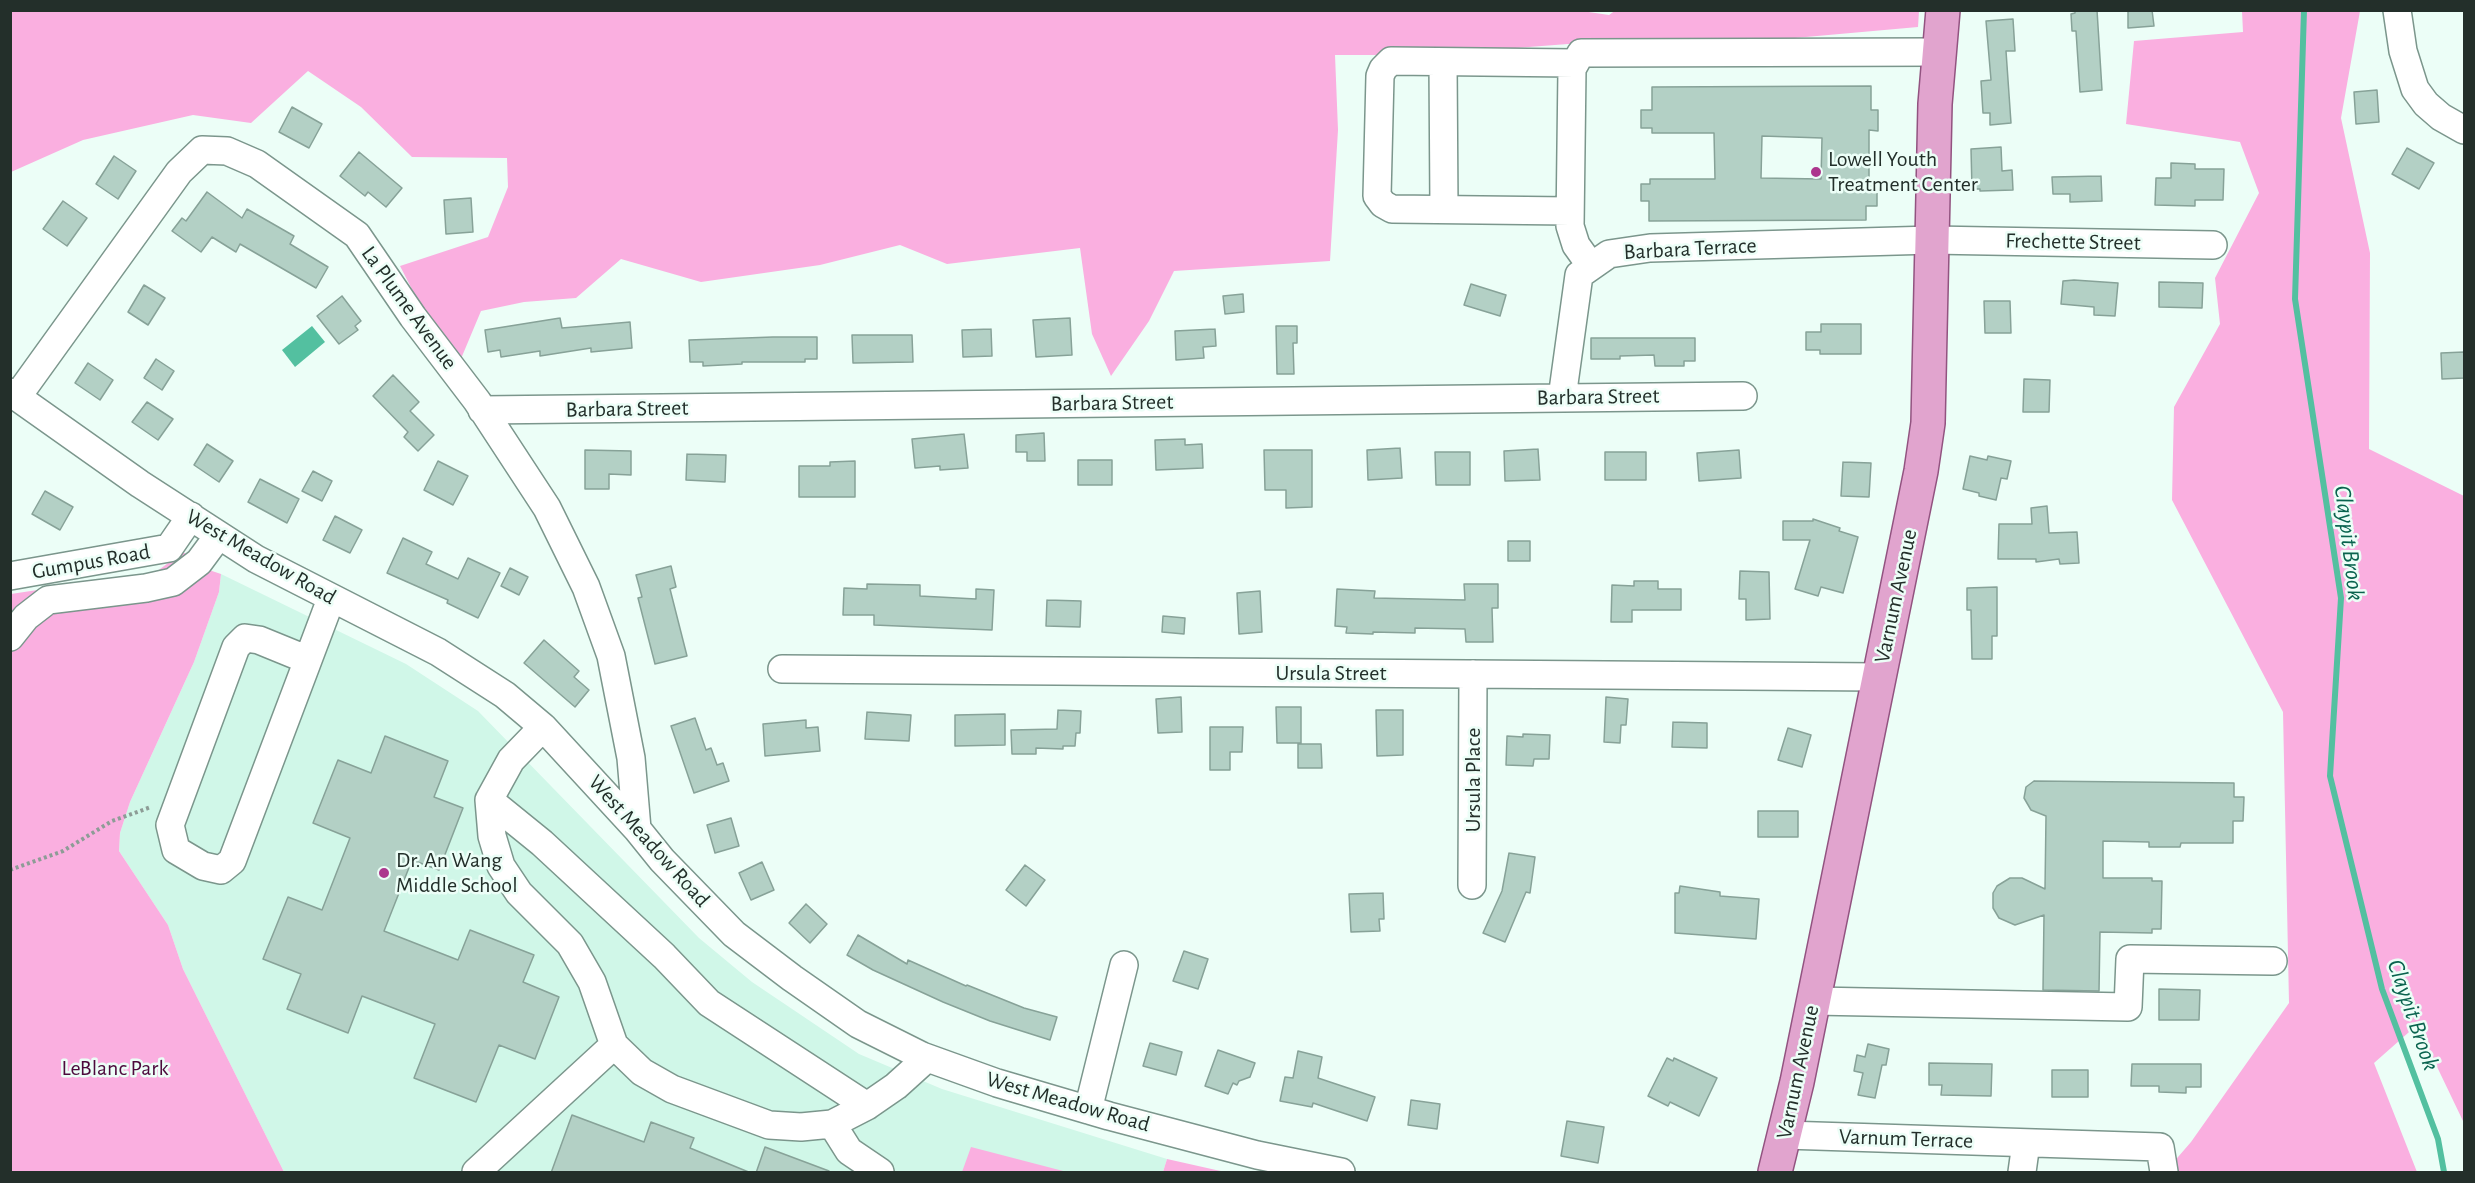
<!DOCTYPE html>
<style>
body{margin:0}
#map{position:relative;width:2475px;height:1183px;overflow:hidden;background:#ecfef7;font-family:"Alegreya Sans",sans-serif}
canvas{display:block}
.frame{position:absolute;inset:0;border:12px solid #232f2a;pointer-events:none}
</style>
<div id="map">
<canvas width="2475" height="1183"></canvas>
<div class="frame"></div>
</div>
<script>
const ctx = document.querySelector('canvas').getContext('2d');
ctx.lineJoin = 'round';
function paint(path, color) { ctx.fillStyle = color; ctx.fill(path, 'evenodd'); }
const toPath = rows => new Path2D(rows.map(r => 'M' + r).join(''));
function strokePath(path, color, width, dash) { ctx.strokeStyle = color; ctx.lineWidth = width; ctx.lineCap = dash ? 'butt' : 'round'; ctx.setLineDash(dash || []); ctx.stroke(path); }
function label(font, color, halo, rows, align = 'center') {
  ctx.font = font + ' "Alegreya Sans",sans-serif'; ctx.lineWidth = 5; ctx.setLineDash([]); ctx.textBaseline = 'middle'; ctx.strokeStyle = halo; ctx.fillStyle = color; for (const [text, x, y, turn = 0] of rows) {
    ctx.save(); ctx.translate(x, y); ctx.rotate((+turn || 0) * Math.PI / 180); ctx.textAlign = isNaN(turn) ? turn : align; if (halo) ctx.strokeText(text, 0, 0); ctx.fillText(text, 0, 0); ctx.restore();
  }
}
paint(toPath([
 [221,574,406,664,478,711,699,938,752,982,859,1054,942,1089,1167,1159,1163,1172,284,1172,183,969,168,925,119,851,120,833,130,802,194,662,219,592]
]), '#d0f7e8');
paint(toPath([
 [1575,10,1609,15,1616,10,1919,11,1918,27,1761,41,1568,44,1424,55,1335,55,1338,130,1330,261,1174,271,1149,321,1111,376,1092,334,1080,248,947,264,900,245,820,265,701,282,621,259,576,298,524,302,481,311,455,373,400,266,488,237,508,187,507,158,412,157,361,107,308,71,251,123,193,115,83,140,11,172,11,11],
 [2242,11,2360,11,2341,118,2370,253,2369,449,2464,496,2464,1146,2463,1121,2417,1025,2374,1063,2417,1172,2165,1172,2191,1142,2289,1003,2283,712,2172,500,2174,407,2220,324,2215,278,2259,193,2240,142,2126,124,2134,41,2243,32],
 [183,552,209,570,221,574,219,592,194,662,130,802,120,833,119,851,168,925,183,969,284,1172,11,1172,11,594,156,572],
 [971,1147,1067,1172,962,1172],
 [1167,1159,1216,1170,1226,1172,1163,1172]
]), '#faafe0');
paint(toPath([
 [312,326,325,342,295,367,282,350]
]), '#53c0a0');
strokePath(toPath([
 [2304,10,2295,299,2341,598,2330,776,2382,989,2438,1139,2444,1172]
]), '#53c0a0', 6);
const building = toPath([
 [2075,10,2097,10,2102,90,2080,92,2076,31,2072,31,2071,14,2075,13,2075,10],
 [2128,10,2152,10,2154,26,2128,28,2128,10],
 [2013,19,2015,51,2006,51,2011,123,1990,125,1990,113,1983,113,1981,81,1991,80,1986,21,2013,19],
 [1871,86,1871,110,1878,110,1878,131,1869,130,1869,186,1877,186,1877,206,1866,206,1866,220,1649,221,1649,201,1641,201,1641,184,1650,184,1650,179,1715,179,1714,133,1652,133,1652,128,1641,128,1641,110,1652,110,1652,87,1871,86],
 [1762,136,1822,138,1821,179,1761,178,1762,136],
 [2377,90,2379,122,2356,124,2354,92,2377,90],
 [292,107,322,124,309,148,279,132,292,107],
 [2001,147,2002,171,2012,170,2013,190,1980,191,1980,189,1972,189,1971,149,2001,147],
 [2407,148,2434,163,2419,189,2392,174,2407,148],
 [359,152,402,188,386,207,368,192,365,196,340,176,359,152],
 [114,156,136,171,118,199,96,184,114,156],
 [2171,163,2195,164,2195,169,2224,169,2223,200,2195,200,2195,206,2155,205,2156,178,2171,178,2171,163],
 [2101,176,2102,201,2070,202,2070,194,2053,194,2052,177,2101,176],
 [207,192,242,218,247,209,294,236,290,244,328,267,316,288,240,244,236,252,212,237,201,252,172,231,182,218,186,221,207,192],
 [471,198,473,232,446,234,444,200,471,198],
 [63,201,87,218,67,246,43,229,63,201],
 [2074,280,2118,283,2115,316,2094,315,2094,307,2061,304,2063,281,2074,280],
 [2159,282,2203,283,2202,308,2159,307,2159,282],
 [1471,284,1506,295,1500,316,1464,305,1471,284],
 [144,285,165,298,148,325,128,312,144,285],
 [1243,294,1244,312,1225,314,1223,296,1243,294],
 [342,296,361,321,355,326,358,330,339,344,317,316,342,296],
 [1984,301,2010,301,2011,333,1985,333,1984,301],
 [560,318,562,328,630,322,632,348,591,352,591,348,540,356,540,351,501,357,500,350,488,352,485,330,560,318],
 [1070,318,1072,355,1036,357,1033,320,1070,318],
 [1821,324,1861,324,1861,354,1820,354,1820,350,1806,350,1806,332,1821,332,1821,324],
 [1276,326,1297,326,1297,343,1293,343,1294,374,1277,374,1276,326],
 [991,329,992,356,963,357,962,330,991,329],
 [1215,329,1216,346,1203,347,1204,358,1176,360,1175,331,1215,329],
 [852,335,912,335,913,362,853,363,852,335],
 [773,337,817,337,817,359,805,359,805,362,742,362,742,364,703,366,703,362,690,362,689,340,773,337],
 [1591,338,1695,338,1695,361,1684,361,1684,366,1655,366,1654,355,1620,356,1620,359,1591,359,1591,338],
 [2464,352,2464,378,2442,379,2441,353,2464,352],
 [156,359,174,371,162,390,144,378,156,359],
 [88,363,113,380,100,400,75,383,88,363],
 [393,375,419,402,410,411,434,435,418,451,404,437,408,432,373,396,393,375],
 [2024,379,2050,380,2049,412,2023,412,2024,379],
 [147,402,173,419,158,440,132,422,147,402],
 [1044,433,1045,461,1027,461,1027,452,1016,452,1016,435,1044,433],
 [964,434,968,468,940,470,940,466,915,468,912,439,964,434],
 [1185,439,1185,445,1202,444,1203,468,1156,470,1155,440,1185,439],
 [207,444,233,461,219,482,194,465,207,444],
 [1400,448,1402,478,1368,480,1367,450,1400,448],
 [1538,449,1540,480,1505,481,1504,451,1538,449],
 [585,450,631,451,631,475,609,474,609,489,585,489,585,450],
 [1264,450,1312,450,1312,507,1286,508,1286,490,1265,490,1264,450],
 [1739,450,1741,478,1699,481,1697,453,1739,450],
 [1435,452,1470,452,1470,485,1436,485,1435,452],
 [1605,452,1646,452,1646,480,1605,480,1605,452],
 [687,454,726,455,725,482,686,480,687,454],
 [1970,456,1987,460,1988,456,2011,461,2007,479,2001,478,1996,500,1979,496,1979,493,1963,489,1970,456],
 [1078,460,1112,460,1112,485,1078,485,1078,460],
 [438,461,468,476,453,505,424,490,438,461],
 [855,461,855,497,799,497,799,466,830,466,830,462,855,461],
 [1843,462,1871,463,1869,497,1841,496,1843,462],
 [313,471,332,481,322,501,302,491,313,471],
 [260,479,299,499,287,523,248,502,260,479],
 [45,491,73,507,60,530,32,514,45,491],
 [2047,506,2049,533,2077,532,2079,563,2060,564,2059,559,2036,562,2036,559,1998,559,1999,524,2032,524,2031,508,2047,506],
 [335,516,362,530,350,553,323,540,335,516],
 [1813,519,1840,528,1839,531,1858,537,1843,593,1821,587,1818,596,1795,589,1810,540,1783,540,1783,521,1813,521,1813,519],
 [403,538,432,552,426,564,458,579,468,558,500,573,478,618,447,603,448,600,387,573,403,538],
 [1508,541,1530,541,1530,561,1508,561,1508,541],
 [671,566,676,587,670,589,687,656,655,664,638,598,642,597,636,575,671,566],
 [510,568,528,577,519,595,501,586,510,568],
 [1740,571,1769,572,1770,619,1746,620,1746,599,1739,599,1740,571],
 [1634,581,1658,581,1658,589,1681,589,1681,610,1632,610,1632,622,1611,622,1612,585,1634,586,1634,581],
 [867,584,920,585,920,596,976,599,976,589,994,590,992,630,874,625,874,615,843,615,844,588,867,589,867,584],
 [1464,584,1498,584,1498,608,1492,608,1493,642,1466,642,1465,629,1415,628,1415,633,1373,632,1373,634,1346,633,1347,627,1335,626,1337,589,1375,591,1374,598,1465,600,1464,584],
 [1997,587,1997,636,1992,636,1992,659,1972,659,1971,610,1967,610,1967,588,1997,587],
 [1260,591,1262,632,1239,634,1237,593,1260,591],
 [1047,600,1081,601,1080,627,1046,626,1047,600],
 [1163,616,1185,618,1184,634,1162,632,1163,616],
 [544,640,579,671,574,677,589,690,575,707,524,663,544,640],
 [1181,697,1182,732,1158,733,1156,699,1181,697],
 [1606,697,1628,699,1626,725,1621,725,1620,743,1604,742,1606,697],
 [1276,707,1301,707,1301,743,1277,743,1276,707],
 [1058,710,1081,711,1080,733,1076,733,1075,746,1063,746,1063,749,1036,748,1036,754,1012,754,1011,730,1057,729,1058,710],
 [1376,710,1403,710,1403,755,1377,756,1376,710],
 [867,712,911,715,909,741,865,739,867,712],
 [1005,714,1005,745,955,746,955,715,1005,714],
 [695,718,706,750,711,748,717,765,723,763,729,781,694,793,671,726,695,718],
 [806,720,806,728,818,727,820,751,765,756,763,724,806,720],
 [1673,722,1707,723,1707,748,1672,747,1673,722],
 [1210,727,1243,727,1242,752,1230,752,1230,770,1210,770,1210,727],
 [1788,728,1811,735,1802,767,1778,760,1788,728],
 [1523,734,1550,735,1549,759,1534,759,1533,766,1506,765,1507,736,1523,737,1523,734],
 [385,736,448,761,434,797,463,808,439,870,412,860,384,931,458,960,470,930,534,955,523,982,559,997,535,1059,499,1045,476,1102,414,1078,435,1024,362,996,348,1033,287,1009,301,974,263,959,288,897,322,910,350,838,313,823,338,760,371,773,385,736],
 [1298,744,1321,744,1322,768,1298,768,1298,744],
 [2034,781,2234,783,2234,797,2244,797,2243,821,2233,821,2233,843,2181,843,2180,847,2149,847,2149,842,2103,841,2103,878,2152,878,2152,881,2162,881,2161,929,2152,929,2152,933,2100,932,2099,991,2043,990,2044,915,2015,925,1999,918,1993,908,1993,893,1997,886,2010,878,2022,878,2045,889,2046,816,2031,810,2024,798,2026,787,2034,781],
 [1758,811,1798,811,1798,837,1758,837,1758,811],
 [731,818,739,846,715,853,707,825,731,818],
 [1509,853,1535,857,1530,893,1526,892,1505,942,1483,933,1502,891,1509,853],
 [762,862,774,890,751,900,739,873,762,862],
 [1025,865,1045,880,1026,906,1006,890,1025,865],
 [1680,886,1720,892,1720,896,1759,899,1756,939,1675,933,1675,893,1679,893,1680,886],
 [1383,893,1384,919,1379,919,1380,931,1351,932,1349,894,1383,893],
 [806,904,827,924,810,943,789,923,806,904],
 [858,935,907,964,908,960,966,986,967,985,1024,1008,1057,1017,1050,1040,990,1021,943,1002,873,970,847,955,858,935],
 [1184,951,1208,959,1198,989,1173,981,1184,951],
 [2159,989,2200,990,2199,1020,2159,1020,2159,989],
 [1150,1043,1182,1052,1176,1075,1143,1066,1150,1043],
 [1868,1044,1889,1049,1886,1065,1882,1065,1875,1098,1858,1095,1863,1073,1854,1071,1857,1055,1865,1057,1868,1044],
 [1218,1050,1255,1063,1250,1077,1239,1081,1237,1085,1233,1083,1228,1094,1205,1086,1218,1050],
 [1298,1051,1322,1057,1318,1078,1375,1097,1367,1121,1313,1103,1312,1107,1280,1101,1285,1077,1293,1078,1298,1051],
 [1667,1058,1673,1061,1674,1058,1717,1078,1699,1116,1670,1102,1668,1106,1648,1096,1667,1058],
 [1929,1063,1992,1064,1991,1096,1941,1095,1942,1085,1929,1085,1929,1063],
 [2132,1064,2201,1064,2201,1087,2186,1087,2186,1093,2159,1092,2159,1086,2131,1086,2132,1064],
 [2052,1070,2088,1070,2088,1097,2052,1097,2052,1070],
 [1411,1100,1440,1104,1437,1129,1408,1125,1411,1100],
 [572,1115,644,1142,651,1122,694,1138,690,1148,751,1173,551,1173,572,1115],
 [1567,1121,1604,1127,1598,1163,1561,1156,1567,1121],
 [765,1147,829,1171,829,1173,756,1173,765,1147]
]);
paint(building, '#b3d0c5');
strokePath(building, '#87a298', 1.5);
const minor = toPath([
 [2397,10,2403,51,2415,89,2426,104,2441,117,2464,130],
 [1443,62,1444,209],
 [1570,211,1392,209,1383,204,1377,196,1380,76,1383,69,1391,61,1574,63],
 [1591,266,1576,245,1570,226,1572,69,1581,53,1939,52],
 [10,392,140,484,256,559,438,652,505,695,543,727,637,829,662,860,734,934,792,978,858,1024,922,1056,997,1083,1109,1116,1257,1155,1341,1172],
 [17,397,179,172,202,150,227,151,257,164,357,235,413,317,477,401,547,508,586,587,611,656,631,758,637,829],
 [1562,398,1579,275,1609,254,1650,248,1932,240,2213,245],
 [482,410,1743,396],
 [10,576,169,548,191,516],
 [10,637,26,617,48,600,146,588,173,582,199,562,219,535],
 [308,660,259,640,245,638,236,647,170,825,176,850,203,866,221,870,232,861,308,660,331,599],
 [782,669,1880,677],
 [543,727,511,760,489,800,492,836,501,866,519,893,570,944,592,982,614,1045,642,1072,672,1089,769,1125,801,1127,832,1124,867,1106,896,1086,927,1058],
 [489,800,542,843,664,956,709,1003,867,1106],
 [1472,885,1473,674],
 [1814,1001,2128,1007,2130,959,2273,961],
 [1088,1110,1124,965],
 [832,1124,849,1151,880,1172],
 [1785,1135,2160,1147,2164,1172],
 [476,1172,614,1045],
 [2022,1172,2026,1143]
]);
const major = toPath([
 [1775,1172,1797,1082,1921,471,1928,423,1935,104,1943,10]
]);
strokePath(minor, '#7b968c', 30);
strokePath(major, '#925380', 36);
strokePath(toPath([
 [10,870,63,851,112,821,151,807]
]), '#8d9c96', 4, [3, 3]);
strokePath(minor, '#fff', 27);
strokePath(major, '#e1a4ce', 33);
for (const [x, y, r, color] of [
 [1816,172,6,"#ac368d"],
 [384,873,6,"#ac368d"]
]) { const dot = new Path2D(); dot.arc(x, y, r, 0, 2 * Math.PI); ctx.fillStyle = color; ctx.fill(dot); strokePath(dot, '#ecfef7', 2); }
label('22px', '#232f2a', '#ecfef7', [
 ["Lowell Youth",1828,159],
 ["Treatment Center",1828,184],
 ["Dr. An Wang",396,860],
 ["Middle School",396,885]
], 'left');
label('22px', '#232f2a', '#ecfef7', [
 ["Frechette Street",2073,242,1],
 ["Barbara Terrace",1690,249,-3],
 ["La Plume Avenue",409,308,54],
 ["Barbara Street",1598,397,-1],
 ["Barbara Street",1112,403,-1],
 ["Barbara Street",627,409,-1],
 ["West Meadow Road",261,557,30],
 ["Gumpus Road",91,562,-10],
 ["Varnum Avenue",1896,596,-78],
 ["Ursula Street",1331,673],
 ["Ursula Place",1473,780,-90],
 ["West Meadow Road",649,841,48],
 ["Varnum Avenue",1798,1072,-78],
 ["West Meadow Road",1068,1102,16],
 ["Varnum Terrace",1906,1139,2]
]);
label('22px', '#4c093c', '#ecfef7', [
 ["LeBlanc Park",115,1068]
]);
label('italic 24px', '#09634e', '#ecfef7', [
 ["Claypit Brook",2349,543,83],
 ["Claypit Brook",2413,1015,71]
]);
</script>
